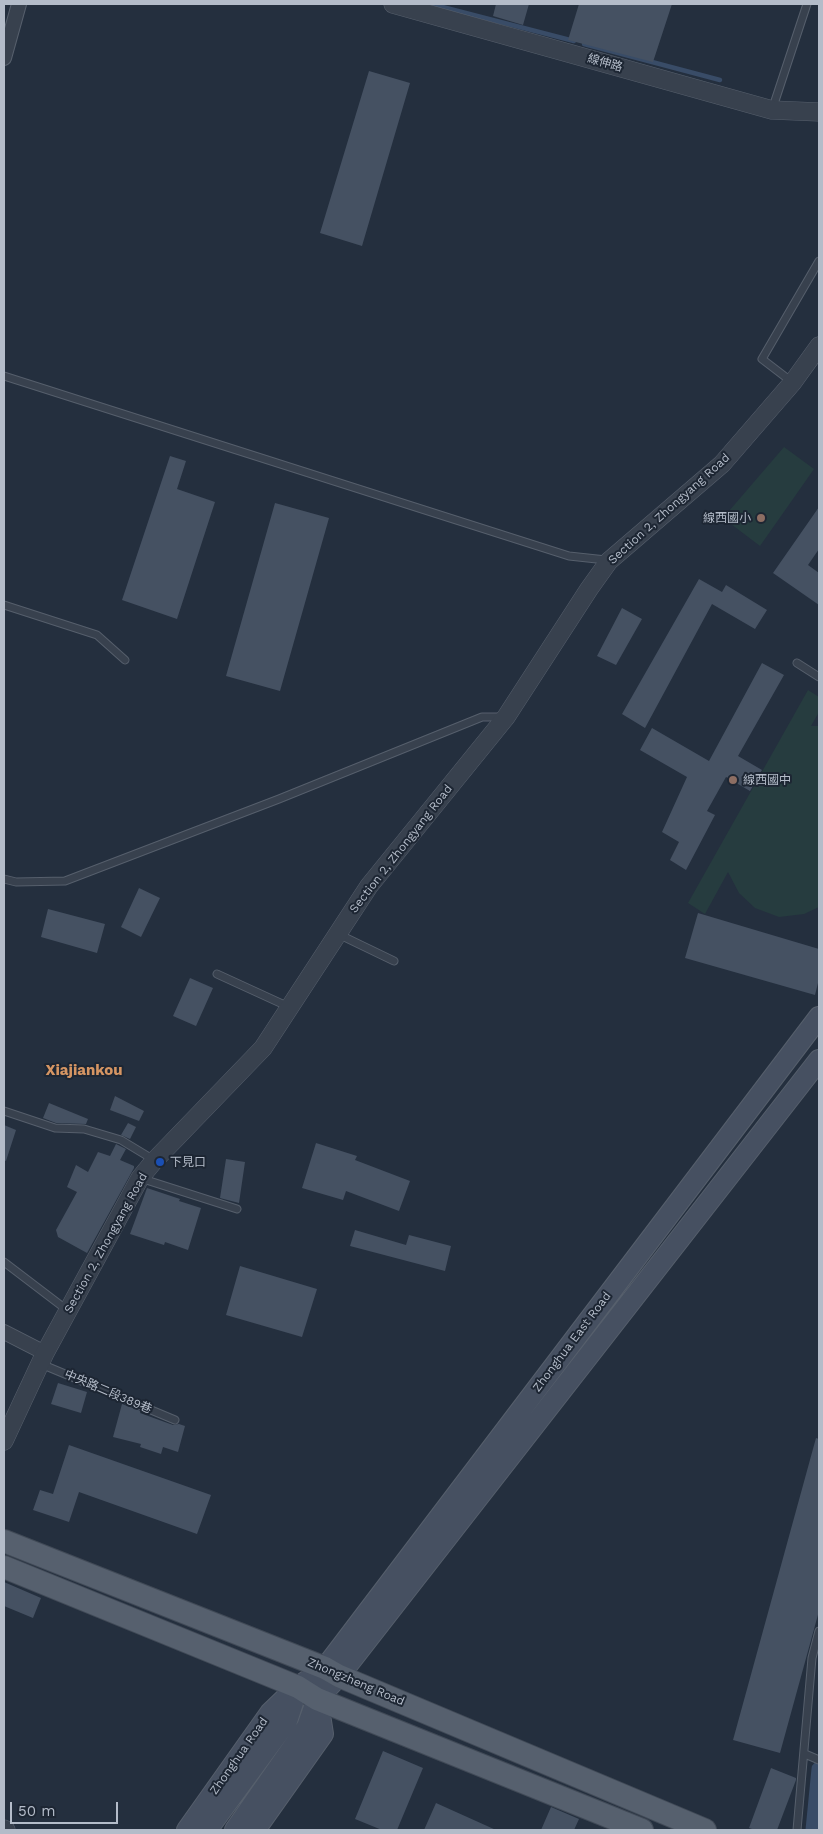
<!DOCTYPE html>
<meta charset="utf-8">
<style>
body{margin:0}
#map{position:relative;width:823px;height:1834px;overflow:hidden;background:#242f3e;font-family:"Work Sans",sans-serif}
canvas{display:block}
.frame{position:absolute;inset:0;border:5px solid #b4bcc9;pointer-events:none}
.scale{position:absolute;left:10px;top:1802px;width:108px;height:22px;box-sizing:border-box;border:2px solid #b4bcc9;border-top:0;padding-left:6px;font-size:15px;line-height:18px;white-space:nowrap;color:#b4bcc9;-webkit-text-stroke:4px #1d2633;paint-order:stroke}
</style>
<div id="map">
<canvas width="823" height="1834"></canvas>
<div class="frame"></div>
<div class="scale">50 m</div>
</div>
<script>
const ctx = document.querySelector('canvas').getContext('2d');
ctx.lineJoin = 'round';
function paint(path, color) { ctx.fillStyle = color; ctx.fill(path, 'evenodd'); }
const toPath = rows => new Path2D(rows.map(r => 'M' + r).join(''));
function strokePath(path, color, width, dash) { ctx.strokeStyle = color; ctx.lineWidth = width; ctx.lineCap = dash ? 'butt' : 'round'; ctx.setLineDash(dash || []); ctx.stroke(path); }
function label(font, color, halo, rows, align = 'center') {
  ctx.font = font + ' "Work Sans","Noto Sans TC",sans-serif'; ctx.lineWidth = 4; ctx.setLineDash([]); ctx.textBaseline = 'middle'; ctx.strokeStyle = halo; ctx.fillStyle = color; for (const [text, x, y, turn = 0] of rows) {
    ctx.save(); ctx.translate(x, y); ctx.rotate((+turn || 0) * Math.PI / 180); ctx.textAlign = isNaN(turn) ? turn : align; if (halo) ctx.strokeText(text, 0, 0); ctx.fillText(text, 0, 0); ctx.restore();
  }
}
paint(toPath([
 [784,447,814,469,760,546,723,518],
 [808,690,819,697,819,712,811,726,819,726,819,907,804,914,779,917,755,908,739,893,728,872,705,914,688,903]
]), '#263c3f');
strokePath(toPath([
 [431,4,574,41],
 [584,44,720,80]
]), '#394c67', 4.5);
strokePath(toPath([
 [813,1830,819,1769]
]), '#394c67', 15);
paint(toPath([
 [496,4,529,4,523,25,493,16],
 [579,4,672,4,653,62,568,40],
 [369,71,410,83,362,246,320,233],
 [170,456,186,461,177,489,215,502,177,619,122,600],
 [275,503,329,518,280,691,226,676],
 [819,507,819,549,808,565,819,573,819,605,773,573],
 [699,579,722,592,726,585,767,610,755,629,712,604,645,728,622,714],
 [622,608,642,619,616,665,597,656],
 [762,663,784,675,738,756,762,770,750,791,726,777,707,811,715,815,686,870,670,860,679,842,662,832,687,777,640,750,652,728,709,761],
 [139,888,160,898,141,937,121,927],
 [48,909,105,924,97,953,41,937],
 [698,913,819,949,819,979,815,995,685,958],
 [190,978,213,988,196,1026,173,1016],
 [115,1096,144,1111,139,1121,110,1110],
 [49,1103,88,1119,86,1124,56,1123,43,1118],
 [128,1123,136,1127,130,1139,121,1135],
 [4,1125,16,1130,6,1161,4,1160],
 [316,1143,357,1156,355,1160,410,1181,399,1211,346,1191,343,1200,302,1188],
 [116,1144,126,1149,120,1160,134,1166,134,1168,87,1253,58,1237,56,1230,77,1192,67,1187,76,1165,88,1172,98,1152,110,1156],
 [226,1159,245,1162,239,1203,220,1198],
 [147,1188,180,1199,179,1201,201,1208,188,1250,165,1242,164,1245,130,1234],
 [355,1230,406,1245,409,1235,451,1246,445,1271,350,1246],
 [240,1266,317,1289,302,1337,226,1315],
 [58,1383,87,1392,81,1413,51,1404],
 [122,1404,141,1411,140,1413,173,1425,179,1424,185,1426,178,1452,163,1447,161,1454,140,1447,141,1444,113,1437],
 [816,1438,819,1439,819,1611,780,1753,733,1740],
 [69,1445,211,1495,197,1534,79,1492,69,1522,33,1510,40,1490,53,1494],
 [4,1582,41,1598,33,1618,4,1606],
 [383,1751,423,1768,397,1830,382,1830,355,1819],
 [771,1768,796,1778,796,1780,777,1830,755,1830,749,1828],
 [436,1803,496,1830,424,1830],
 [551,1807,579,1819,574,1830,541,1830]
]), '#455162');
const service = toPath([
 [772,110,807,4],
 [4,376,569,556,606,560],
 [792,382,762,359,819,261],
 [4,605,97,635,125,660],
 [797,663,819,677],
 [4,879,16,882,65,881,279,799,482,717,503,717],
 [338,934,394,961],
 [217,974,289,1007],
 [4,1111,55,1128,84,1129,121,1140,154,1160],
 [140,1178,237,1209],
 [4,1262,67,1310],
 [41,1364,175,1420],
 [805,1754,819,1760],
 [797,1830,812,1658,819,1631]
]);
const minor = toPath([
 [4,58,19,4],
 [4,1332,45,1353]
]);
const tertiary = toPath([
 [393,4,772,110,819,112],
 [4,1441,45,1353,140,1178,154,1161,263,1048,369,886,506,717,589,589,609,561,722,464,793,382,819,346],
 [4,1829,6,1830]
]);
const secondary = toPath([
 [187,1830,270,1713,296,1688],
 [207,1830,287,1721,298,1687,325,1668,338,1651,819,1017],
 [235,1830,307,1727,317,1699,339,1676,819,1060],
 [255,1830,323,1734,318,1702]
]);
const primary = toPath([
 [4,1541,325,1668,339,1676,705,1830],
 [4,1567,298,1687,317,1699,642,1830]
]);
strokePath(service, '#565f6c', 9);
strokePath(minor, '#565f6c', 16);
strokePath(tertiary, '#565f6c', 19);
strokePath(secondary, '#565f6c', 22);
strokePath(primary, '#414a57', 24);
strokePath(service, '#38414e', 7);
strokePath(minor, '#38414e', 14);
strokePath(tertiary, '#38414e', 18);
strokePath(secondary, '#465061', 20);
strokePath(primary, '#56606e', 22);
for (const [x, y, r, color] of [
 [761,518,5,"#8d6e63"],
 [733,780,5,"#8d6e63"],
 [160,1162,5,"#1a4fb4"]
]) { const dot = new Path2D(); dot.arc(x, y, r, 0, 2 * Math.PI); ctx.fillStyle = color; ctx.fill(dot); strokePath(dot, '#1d2633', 2); }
label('12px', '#b4bcc9', '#1d2633', [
 ["線伸路",605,63,16],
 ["Section 2, Zhongyang Road",669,509,-42],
 ["Section 2, Zhongyang Road",401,849,-52],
 ["Section 2, Zhongyang Road",106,1243,-61],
 ["Zhonghua East Road",572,1342,-53],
 ["中央路二段389巷",108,1392,23],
 ["Zhongzheng Road",356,1682,23],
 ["Zhonghua Road",239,1756,-55]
]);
label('12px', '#b4bcc9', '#1d2633', [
 ["線西國小",751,518,"right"],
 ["線西國中",743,780],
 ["下見口",170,1162]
], 'left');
label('bold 15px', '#d59563', '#1d2633', [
 ["Xiajiankou",84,1071]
]);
</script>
